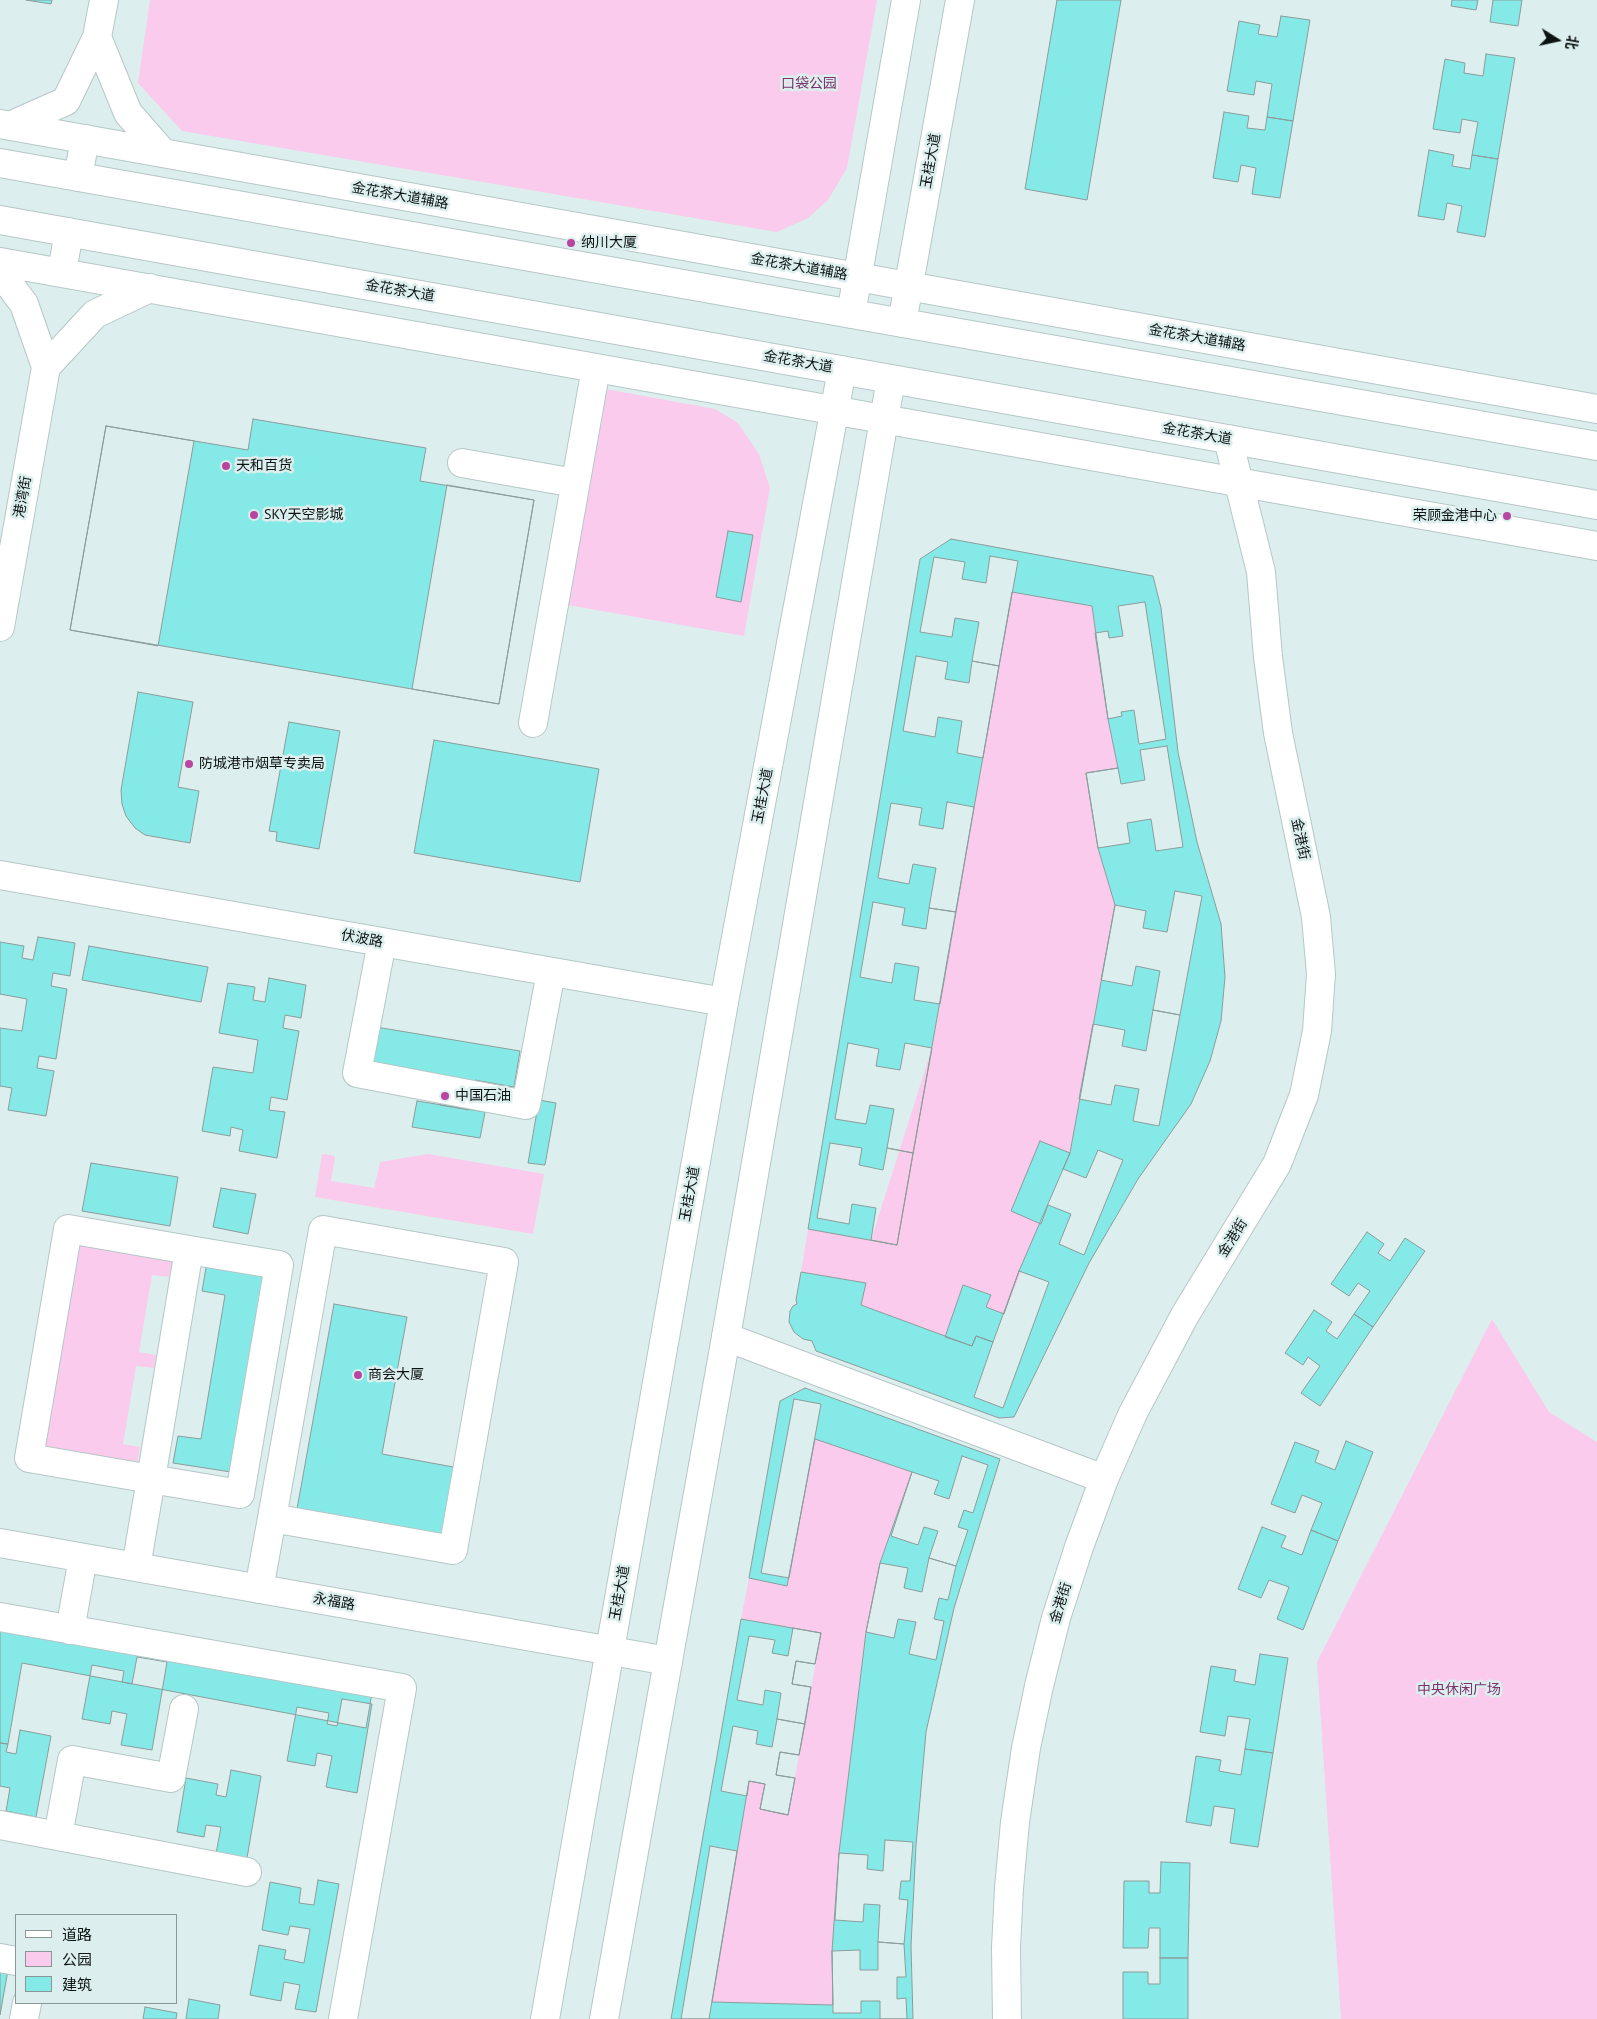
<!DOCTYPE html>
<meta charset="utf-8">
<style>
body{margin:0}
#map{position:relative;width:1597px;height:2019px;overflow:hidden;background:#dcefee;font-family:"PT Sans","Noto Sans SC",sans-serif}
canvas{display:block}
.legend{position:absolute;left:15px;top:1914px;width:162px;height:90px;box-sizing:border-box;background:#dcefee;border:1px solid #899796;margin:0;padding:6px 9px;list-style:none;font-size:15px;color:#0d1313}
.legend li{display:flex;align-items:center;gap:10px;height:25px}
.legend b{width:25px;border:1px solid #899796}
.north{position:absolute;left:1532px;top:15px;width:50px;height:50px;-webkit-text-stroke:4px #dcefee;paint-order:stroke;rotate:100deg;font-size:14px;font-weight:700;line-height:20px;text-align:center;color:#0d1313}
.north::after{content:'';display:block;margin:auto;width:18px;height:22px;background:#0d1313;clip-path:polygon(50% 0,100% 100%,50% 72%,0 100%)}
</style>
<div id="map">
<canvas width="1597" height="2019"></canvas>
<ul class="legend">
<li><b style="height:6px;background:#fff"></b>道路</li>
<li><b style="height:14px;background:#facbec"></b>公园</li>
<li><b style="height:14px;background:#85eae7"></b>建筑</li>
</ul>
<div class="north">北</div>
</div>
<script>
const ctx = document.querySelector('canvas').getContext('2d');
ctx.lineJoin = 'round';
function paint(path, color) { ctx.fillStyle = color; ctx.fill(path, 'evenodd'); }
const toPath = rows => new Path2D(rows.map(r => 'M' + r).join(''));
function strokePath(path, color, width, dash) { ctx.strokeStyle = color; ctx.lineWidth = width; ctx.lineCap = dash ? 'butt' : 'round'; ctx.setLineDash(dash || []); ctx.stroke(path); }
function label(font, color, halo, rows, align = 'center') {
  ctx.font = font + ' "PT Sans","Noto Sans SC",sans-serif'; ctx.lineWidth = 5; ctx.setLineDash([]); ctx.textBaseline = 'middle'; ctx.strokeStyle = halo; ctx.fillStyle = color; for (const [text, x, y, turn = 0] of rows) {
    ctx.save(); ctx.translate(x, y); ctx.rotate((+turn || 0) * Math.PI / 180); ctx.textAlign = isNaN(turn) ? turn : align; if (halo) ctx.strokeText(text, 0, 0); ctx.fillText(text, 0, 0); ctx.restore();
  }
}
paint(toPath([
 [150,0,877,0,847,168,828,200,808,218,777,232,182,131,138,83],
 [600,388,715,409,737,422,759,454,770,488,744,636,562,604],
 [1012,592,1092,606,1108,719,1118,768,1086,773,1098,848,1115,905,1070,1153,1011,1211,1041,1224,1004,1314,986,1307,990,1294,963,1285,945,1337,861,1305,865,1283,801,1272,808,1229,871,1240,932,1048],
 [322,1154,335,1156,331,1181,374,1188,380,1162,428,1154,544,1174,533,1234,315,1197],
 [76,1241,173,1258,169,1277,152,1275,139,1352,156,1355,154,1368,136,1366,123,1444,140,1447,137,1466,40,1449],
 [1492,1319,1549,1412,1597,1442,1597,2019,1341,2019,1317,1662],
 [815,1439,912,1472,880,1563,866,1632,839,1853,832,1951,833,2005,712,2002,749,1781,765,1784,760,1809,788,1814,805,1724,821,1633,741,1619,749,1578,787,1585]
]), '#facbec');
const building = toPath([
 [26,0,52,0,51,4,26,0],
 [1057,0,1121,0,1087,200,1025,189,1057,0],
 [1452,0,1478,0,1476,10,1451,6,1452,0],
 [1493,0,1522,0,1518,26,1490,22,1493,0],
 [1281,16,1310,20,1293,121,1267,117,1272,84,1256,81,1254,95,1227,91,1239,21,1260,25,1258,34,1277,37,1281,16],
 [1486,54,1515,58,1498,159,1472,155,1478,122,1462,119,1460,133,1433,129,1445,59,1465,63,1464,73,1483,76,1486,54],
 [1224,112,1249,116,1247,128,1265,130,1267,117,1293,121,1280,198,1252,194,1256,168,1241,165,1238,182,1213,178,1224,112],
 [1429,150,1454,155,1452,166,1470,169,1472,155,1498,159,1485,237,1457,232,1462,206,1447,203,1444,220,1418,216,1429,150],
 [253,419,426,448,420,481,534,500,499,704,70,630,106,426,248,450,253,419],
 [106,426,194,441,158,646,70,630,106,426],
 [447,485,534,500,499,704,412,689,447,485],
 [728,531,753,535,741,602,716,597,728,531],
 [951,539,1153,576,1161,608,1178,752,1197,842,1221,924,1225,977,1221,1021,1210,1061,1191,1104,1138,1179,1089,1263,1014,1417,999,1418,816,1351,812,1341,803,1339,794,1332,789,1322,790,1311,793,1306,797,1304,796,1300,801,1272,866,1283,861,1305,972,1346,976,1336,993,1342,1019,1271,1070,1153,1115,905,1098,848,1086,773,1118,768,1108,719,1092,606,1012,592,897,1245,808,1229,920,559,951,539],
 [990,556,1018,561,999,666,972,661,979,622,955,618,952,637,920,632,934,557,965,562,962,579,986,583,990,556],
 [1145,602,1166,739,1139,744,1134,710,1121,712,1122,716,1108,719,1095,633,1108,631,1109,638,1123,636,1118,606,1145,602],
 [916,656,948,662,945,679,969,683,972,661,999,666,983,758,957,753,962,721,938,717,935,737,903,731,916,656],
 [138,692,193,702,178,787,199,791,190,843,145,835,135,828,126,816,122,804,121,790,138,692],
 [289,722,340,731,319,849,276,841,277,832,269,831,289,722],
 [434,740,599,769,580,882,414,853,434,740],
 [1167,746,1183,847,1156,851,1151,819,1127,823,1130,843,1098,848,1086,773,1118,768,1121,784,1145,780,1140,750,1167,746],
 [947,802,974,807,956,912,929,908,936,868,913,864,909,884,878,878,891,803,922,808,919,825,943,829,947,802],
 [1175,891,1202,896,1180,1015,1153,1010,1160,971,1136,966,1132,986,1101,980,1115,905,1146,911,1143,928,1167,932,1175,891],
 [873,902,905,908,902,925,926,929,929,908,956,912,940,1004,914,1000,919,967,895,963,892,983,860,977,873,902],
 [38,937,75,943,70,976,53,973,51,986,67,989,56,1059,39,1056,37,1068,54,1071,46,1116,8,1110,12,1088,0,1086,0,1028,22,1031,27,999,0,994,0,942,24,946,22,958,33,960,38,937],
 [89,946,208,967,201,1002,82,980,89,946],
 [269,978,306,985,301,1018,285,1015,283,1028,299,1031,287,1100,271,1097,269,1110,285,1112,277,1158,239,1151,243,1130,231,1127,230,1136,202,1131,213,1067,253,1073,258,1040,219,1033,228,983,255,987,253,1000,265,1002,269,978],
 [1153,1010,1180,1015,1159,1126,1133,1121,1139,1089,1115,1085,1111,1105,1079,1099,1093,1024,1125,1030,1122,1046,1146,1051,1153,1010],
 [376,1027,520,1051,514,1087,475,1080,469,1110,440,1105,445,1076,369,1063,376,1027],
 [848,1043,879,1049,876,1066,900,1070,905,1043,932,1048,913,1153,887,1148,894,1109,870,1105,866,1124,835,1119,848,1043],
 [539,1100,556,1103,545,1165,528,1163,539,1100],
 [417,1101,485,1112,480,1138,412,1127,417,1101],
 [1040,1141,1070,1153,1063,1169,1086,1178,1098,1150,1123,1160,1084,1255,1059,1244,1071,1214,1048,1205,1041,1224,1011,1211,1040,1141],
 [830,1143,862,1148,859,1165,883,1170,887,1148,913,1153,897,1245,871,1240,876,1208,852,1204,849,1224,817,1218,830,1143],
 [91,1163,178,1177,170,1226,82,1211,91,1163],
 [221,1188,256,1194,248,1234,213,1227,221,1188],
 [1367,1232,1384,1244,1378,1253,1390,1261,1405,1238,1425,1251,1373,1327,1354,1314,1370,1291,1358,1283,1349,1296,1331,1284,1367,1232],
 [207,1262,264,1272,231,1472,173,1463,178,1436,201,1439,225,1295,202,1291,207,1262],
 [1019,1271,1049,1282,1003,1408,974,1397,993,1342,976,1336,972,1346,945,1337,963,1285,991,1295,986,1307,1004,1314,1019,1271],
 [334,1304,407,1317,382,1454,459,1468,446,1536,297,1509,334,1304],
 [1314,1310,1332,1322,1326,1331,1337,1339,1354,1314,1373,1327,1320,1406,1301,1393,1320,1366,1308,1357,1303,1365,1285,1353,1314,1310],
 [805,1388,1000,1459,954,1608,926,1732,916,1845,911,1946,913,2019,671,2019,741,1619,821,1633,815,1664,796,1661,792,1684,811,1687,799,1755,780,1752,776,1775,795,1778,788,1815,760,1809,765,1784,749,1781,712,2002,833,2005,832,1951,839,1853,866,1632,880,1563,912,1472,815,1439,787,1586,749,1578,780,1401,805,1388],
 [794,1399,821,1404,789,1578,761,1573,794,1399],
 [1346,1441,1373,1452,1338,1541,1311,1530,1322,1503,1302,1495,1295,1513,1271,1504,1295,1442,1319,1451,1315,1462,1335,1470,1346,1441],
 [962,1456,988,1465,973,1513,964,1510,958,1527,968,1530,956,1566,929,1558,938,1531,924,1527,918,1545,891,1536,912,1472,939,1481,934,1494,949,1499,962,1456],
 [1262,1527,1286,1536,1281,1547,1302,1555,1311,1530,1338,1541,1303,1630,1277,1619,1289,1587,1269,1580,1261,1598,1238,1589,1262,1527],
 [929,1558,956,1566,948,1600,939,1598,934,1619,944,1621,936,1660,909,1654,916,1622,898,1619,894,1638,866,1632,880,1563,908,1568,904,1588,922,1592,929,1558],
 [0,1624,372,1693,366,1728,22,1663,8,1744,0,1743,0,1624],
 [793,1628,821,1633,815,1664,796,1661,792,1684,811,1687,805,1724,777,1719,781,1693,765,1690,763,1705,737,1700,749,1636,775,1640,772,1653,788,1656,793,1628],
 [1260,1654,1288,1658,1273,1753,1245,1749,1250,1719,1228,1716,1225,1736,1200,1732,1211,1666,1236,1670,1234,1681,1255,1685,1260,1654],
 [137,1657,167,1662,152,1750,121,1745,127,1714,112,1711,110,1724,82,1719,92,1665,124,1671,122,1682,132,1684,137,1657],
 [342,1699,372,1704,357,1793,326,1787,332,1756,317,1753,315,1766,287,1761,297,1707,329,1713,327,1724,337,1726,342,1699],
 [777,1719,805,1724,799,1755,780,1752,776,1775,795,1778,788,1815,760,1809,765,1784,749,1781,747,1796,721,1791,733,1726,758,1731,756,1744,772,1747,777,1719],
 [20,1730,51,1736,36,1817,6,1811,10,1788,0,1786,0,1743,8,1744,6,1752,16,1754,20,1730],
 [1245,1749,1273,1753,1258,1847,1230,1843,1235,1809,1214,1806,1211,1826,1186,1822,1196,1756,1221,1760,1219,1771,1241,1775,1245,1749],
 [231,1770,261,1776,246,1864,215,1859,221,1827,206,1825,204,1837,177,1832,186,1778,218,1784,216,1795,226,1797,231,1770],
 [885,1840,913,1842,910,1881,901,1881,899,1899,908,1900,904,1944,878,1942,880,1905,864,1904,863,1922,835,1920,839,1853,868,1855,867,1869,883,1871,885,1840],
 [710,1846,737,1851,709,2019,681,2019,710,1846],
 [1161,1862,1190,1863,1188,1958,1160,1958,1160,1928,1149,1928,1148,1948,1123,1948,1124,1881,1149,1881,1149,1893,1160,1893,1161,1862],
 [318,1880,339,1884,316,2012,295,2009,300,1985,284,1982,281,2001,250,1995,259,1945,286,1950,284,1959,304,1963,310,1929,290,1926,288,1935,262,1930,270,1882,301,1888,299,1903,314,1905,318,1880],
 [878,1942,904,1944,906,1977,897,1977,897,1999,906,1998,907,2019,880,2019,880,2001,861,2001,861,2013,833,2013,832,1951,860,1950,860,1970,878,1970,878,1942],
 [1160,1958,1188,1958,1188,2019,1123,2019,1123,1972,1148,1972,1148,1984,1160,1984,1160,1958],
 [0,1968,8,1970,0,2015,0,1968],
 [189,1999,220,2005,218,2019,186,2019,189,1999],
 [145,2007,177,2013,176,2019,143,2019,145,2007]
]);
paint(building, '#85eae7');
strokePath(building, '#8b9c9b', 1);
const minor = toPath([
 [97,37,128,113,163,153],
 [0,124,1597,409],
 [10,126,66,101,97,37,104,0],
 [0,262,1597,546],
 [0,272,24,304,46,367,0,627],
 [46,367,95,314,150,288],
 [462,463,575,483],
 [533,723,596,368],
 [0,875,724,1002],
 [382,942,357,1073,526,1105,551,972],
 [726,1337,1104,1479],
 [0,1543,668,1661],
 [136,1567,151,1479,189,1250,68,1229,29,1458,151,1479,240,1494,279,1265,189,1250],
 [259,1589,272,1518,323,1230,504,1262,453,1550,272,1518],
 [0,1617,402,1688,343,2019],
 [70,1630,83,1558],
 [0,1825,247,1872],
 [58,1836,72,1760,171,1778,184,1709],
 [0,1958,16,1961],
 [24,2019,27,2003],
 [1007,2019,1006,1948,1009,1888,1015,1822,1026,1748,1039,1686,1056,1618,1079,1547,1104,1479,1133,1413,1185,1315,1277,1164,1304,1095,1317,1031,1321,974,1316,917,1278,733,1268,657,1261,572,1228,439]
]);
const major = toPath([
 [0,163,1597,446],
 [78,177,85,139],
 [0,220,1597,505],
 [62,272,69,232],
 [851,314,906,0],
 [902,323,960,0],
 [545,2019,724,1002,842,370],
 [604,2019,726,1337,891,379]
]);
strokePath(minor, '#b5c7c6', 30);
strokePath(major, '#b5c7c6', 30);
strokePath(minor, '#fff', 28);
strokePath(major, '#fff', 28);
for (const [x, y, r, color] of [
 [571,243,5,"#b8459f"],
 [226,466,5,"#b8459f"],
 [254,515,5,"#b8459f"],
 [1507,516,5,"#b8459f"],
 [189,764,5,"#b8459f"],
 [445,1096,5,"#b8459f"],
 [358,1375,5,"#b8459f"]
]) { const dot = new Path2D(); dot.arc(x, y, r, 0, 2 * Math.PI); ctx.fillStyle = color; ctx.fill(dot); strokePath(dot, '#dcefee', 2); }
label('14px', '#7d336c', '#dcefee', [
 ["口袋公园",809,84],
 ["中央休闲广场",1459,1690]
]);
label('14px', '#0d1313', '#dcefee', [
 ["玉桂大道",931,161,-80],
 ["金花茶大道辅路",400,196,10],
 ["金花茶大道辅路",799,267,10],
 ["金花茶大道",400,291,10],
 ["金花茶大道辅路",1197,338,10],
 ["金花茶大道",798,362,10],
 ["金花茶大道",1197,434,10],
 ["港湾街",23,497,-80],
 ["玉桂大道",763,796,-79],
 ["金港街",1300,839,78],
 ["伏波路",362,939,10],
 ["玉桂大道",690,1194,-80],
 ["金港街",1233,1238,-58],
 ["玉桂大道",620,1593,-80],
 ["永福路",334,1602,10],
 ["金港街",1061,1603,-73]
]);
label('14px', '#0d1313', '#dcefee', [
 ["纳川大厦",581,243],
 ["天和百货",236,466],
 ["SKY天空影城",264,515],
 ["荣顾金港中心",1497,516,"right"],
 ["防城港市烟草专卖局",199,764],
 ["中国石油",455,1096],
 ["商会大厦",368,1375]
], 'left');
</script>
